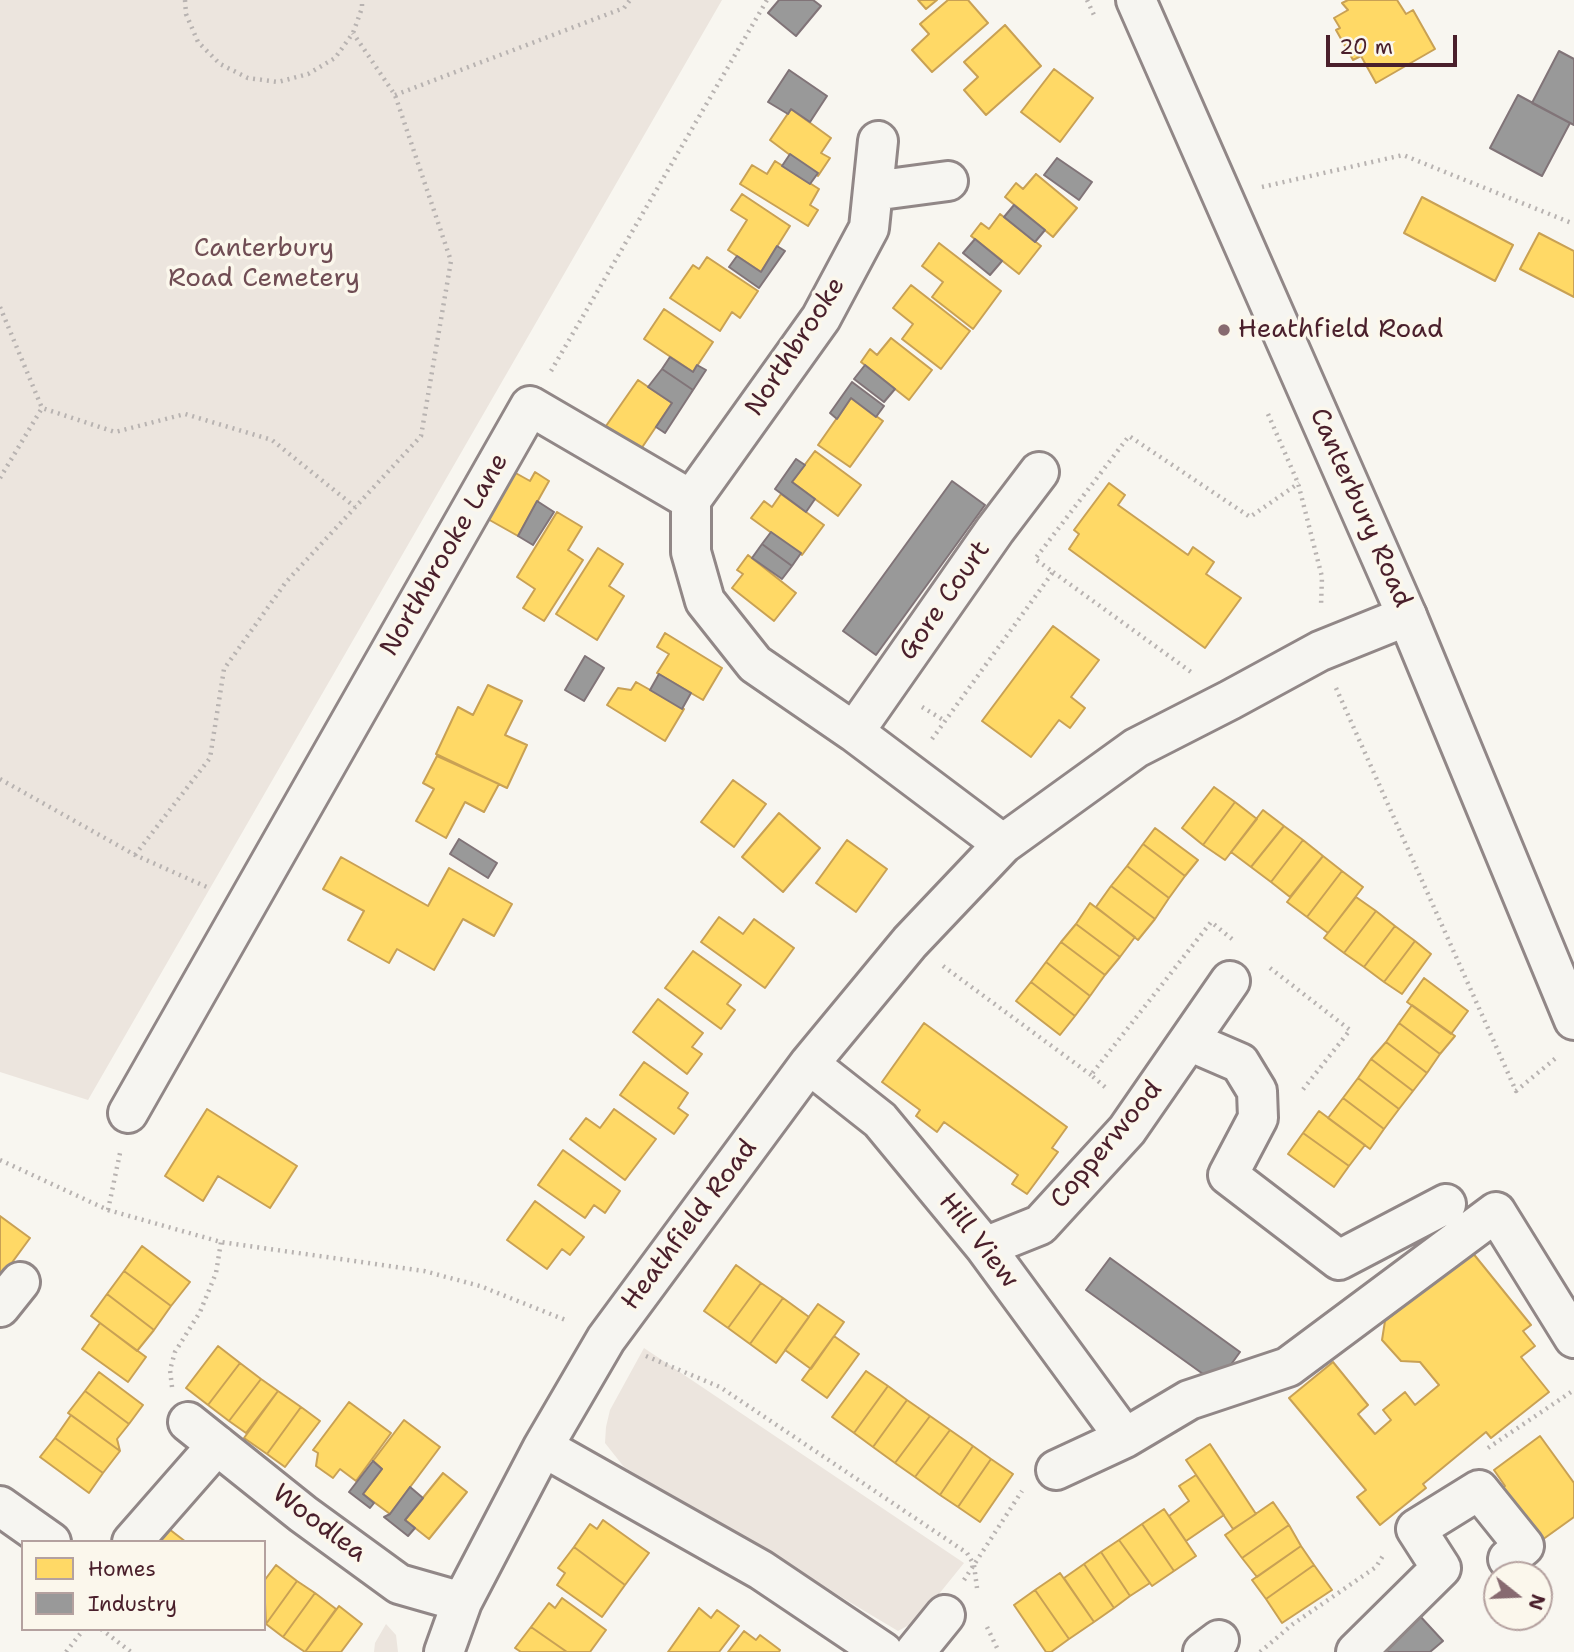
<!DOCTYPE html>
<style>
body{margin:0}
#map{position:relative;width:1574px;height:1652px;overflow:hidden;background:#f8f6f0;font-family:"Shantell Sans",sans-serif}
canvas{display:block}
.legend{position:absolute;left:21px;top:1540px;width:245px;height:91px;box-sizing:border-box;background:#fbf7ec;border:2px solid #b4a19f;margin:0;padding:9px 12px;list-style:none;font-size:21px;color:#4a1f2b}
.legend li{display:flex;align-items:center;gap:14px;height:35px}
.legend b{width:35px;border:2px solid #b4a19f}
.north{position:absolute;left:1483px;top:1561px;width:70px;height:70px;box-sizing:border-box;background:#fbf7ec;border:2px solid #b4a19f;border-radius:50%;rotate:108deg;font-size:19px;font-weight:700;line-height:28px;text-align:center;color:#4a1f2b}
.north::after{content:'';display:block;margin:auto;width:24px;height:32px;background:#876a70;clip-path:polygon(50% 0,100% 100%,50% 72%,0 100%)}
.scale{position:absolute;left:1326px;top:35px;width:131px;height:32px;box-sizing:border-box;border:4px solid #4a1f2b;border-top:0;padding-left:9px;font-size:21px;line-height:24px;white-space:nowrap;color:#4a1f2b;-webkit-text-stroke:5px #fbf7ec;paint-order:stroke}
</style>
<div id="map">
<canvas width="1574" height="1652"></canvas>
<ul class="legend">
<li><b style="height:19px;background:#ffd966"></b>Homes</li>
<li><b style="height:19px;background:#999"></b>Industry</li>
</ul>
<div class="north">N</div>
<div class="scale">20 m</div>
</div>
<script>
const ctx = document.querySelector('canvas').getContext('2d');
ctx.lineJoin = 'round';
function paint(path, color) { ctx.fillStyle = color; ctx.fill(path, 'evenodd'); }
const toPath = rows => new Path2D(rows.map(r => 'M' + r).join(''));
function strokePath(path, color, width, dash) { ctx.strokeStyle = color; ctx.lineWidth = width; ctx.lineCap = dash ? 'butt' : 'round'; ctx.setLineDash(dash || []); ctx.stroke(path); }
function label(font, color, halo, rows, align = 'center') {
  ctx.font = font + ' "Shantell Sans",sans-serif'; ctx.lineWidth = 7; ctx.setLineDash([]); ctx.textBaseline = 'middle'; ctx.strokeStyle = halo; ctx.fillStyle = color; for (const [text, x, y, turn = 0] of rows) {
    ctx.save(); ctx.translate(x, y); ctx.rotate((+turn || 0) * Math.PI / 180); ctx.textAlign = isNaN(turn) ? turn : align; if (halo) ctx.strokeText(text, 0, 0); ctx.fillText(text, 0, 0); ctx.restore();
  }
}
paint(toPath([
 [0,0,722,0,88,1100,0,1072],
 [644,1348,964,1563,918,1620,898,1631,624,1467,605,1443,606,1427,610,1410],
 [386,1624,396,1635,398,1652,374,1652,375,1643]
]), '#ece5de');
const homes = toPath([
 [918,0,937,0,926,9,918,0],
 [948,0,968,0,988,23,932,72,912,50,929,34,920,24,948,0],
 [1348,0,1397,0,1406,14,1413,10,1435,49,1376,83,1361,56,1353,60,1336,30,1340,28,1334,18,1348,10,1342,3,1348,0],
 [1005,25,1041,66,986,115,964,90,978,77,964,62,1005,25],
 [1054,69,1093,98,1060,142,1021,112,1054,69],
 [791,109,831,138,821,153,830,158,818,176,770,140,791,109],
 [775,161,819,189,810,205,818,210,808,226,740,184,752,165,767,174,775,161],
 [1036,174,1077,208,1053,237,1005,197,1016,183,1023,189,1036,174],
 [742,194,790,226,761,272,728,250,747,220,731,210,742,194],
 [1422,197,1513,245,1495,281,1404,233,1422,197],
 [1000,214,1041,246,1019,274,971,236,981,223,989,229,1000,214],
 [1539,233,1574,251,1574,297,1520,269,1539,233],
 [939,243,1001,291,973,329,932,297,943,282,922,266,939,243],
 [707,257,758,291,740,318,732,312,720,331,670,298,693,265,699,269,707,257],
 [911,285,970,331,941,369,902,339,913,324,893,308,911,285],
 [664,309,713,342,693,372,644,339,664,309],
 [891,338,932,370,909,400,861,362,870,349,877,355,891,338],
 [638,380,672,403,641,449,606,426,638,380],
 [851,398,883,421,850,467,818,445,851,398],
 [815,451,861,485,838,516,792,482,815,451],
 [512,471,530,481,535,472,549,481,518,536,486,518,512,471],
 [1109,483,1125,495,1118,505,1188,555,1193,547,1214,562,1206,574,1241,598,1205,648,1069,549,1079,534,1074,530,1109,483],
 [781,494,824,525,802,555,751,518,764,501,772,507,781,494],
 [557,512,582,527,568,550,583,560,544,621,523,608,535,589,517,577,557,512],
 [598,548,623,564,609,586,624,596,597,640,556,614,598,548],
 [748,555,796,593,774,621,732,588,743,574,737,570,748,555],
 [1053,626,1099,660,1071,697,1085,708,1070,728,1059,720,1031,757,982,721,1053,626],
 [665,633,722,668,703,700,657,673,669,654,657,647,665,633],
 [636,682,684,709,665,741,607,705,618,688,631,690,636,682],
 [488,685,522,701,505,735,527,745,507,788,436,754,458,707,473,715,488,685],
 [437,756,499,784,484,812,465,802,446,838,416,821,434,789,423,783,437,756],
 [733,780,766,804,734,847,701,822,733,780],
 [1214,787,1235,802,1203,845,1182,828,1214,787],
 [1235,802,1257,819,1225,860,1203,845,1235,802],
 [1263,810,1284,826,1251,867,1231,852,1263,810],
 [779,813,820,848,783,892,742,857,779,813],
 [1284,826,1303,840,1271,882,1251,867,1284,826],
 [1155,828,1198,860,1185,876,1143,844,1155,828],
 [847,840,887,869,856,912,816,883,847,840],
 [1303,840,1323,856,1290,897,1271,882,1303,840],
 [1143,844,1185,876,1169,898,1127,866,1143,844],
 [1323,856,1342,871,1307,917,1287,902,1323,856],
 [341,857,428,906,449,868,512,904,494,936,463,919,434,970,397,949,389,963,348,940,364,911,323,889,341,857],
 [1127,866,1169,898,1155,919,1111,886,1127,866],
 [1342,871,1363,887,1328,933,1307,917,1342,871],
 [1111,886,1155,919,1138,940,1096,907,1111,886],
 [1356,897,1376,911,1344,953,1324,938,1356,897],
 [1090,903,1135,937,1120,957,1076,924,1090,903],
 [1376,911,1395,926,1364,967,1344,953,1376,911],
 [719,917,743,934,754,919,794,948,765,988,701,942,719,917],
 [1076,924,1120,957,1105,975,1061,942,1076,924],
 [1395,926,1415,941,1384,982,1364,967,1395,926],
 [1415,941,1431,954,1402,994,1384,982,1415,941],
 [1061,942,1105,975,1090,996,1046,962,1061,942],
 [693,951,741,985,727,1004,735,1010,721,1029,665,988,693,951],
 [1046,962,1090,996,1075,1016,1031,982,1046,962],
 [1424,978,1468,1011,1451,1034,1407,1002,1424,978],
 [1031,982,1075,1016,1060,1035,1016,1001,1031,982],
 [658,999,703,1033,692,1047,702,1054,687,1074,633,1032,658,999],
 [1412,1005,1455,1036,1440,1054,1399,1023,1412,1005],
 [924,1023,1067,1127,1052,1148,1058,1152,1027,1194,1012,1184,1018,1175,944,1122,937,1132,916,1116,920,1110,882,1082,924,1023],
 [1399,1023,1440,1054,1427,1073,1386,1042,1399,1023],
 [1386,1042,1427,1073,1413,1091,1371,1059,1386,1042],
 [1371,1059,1413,1091,1399,1109,1358,1078,1371,1059],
 [644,1062,688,1093,678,1108,688,1115,674,1134,620,1095,644,1062],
 [1358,1078,1399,1109,1384,1129,1343,1098,1358,1078],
 [1343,1098,1384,1129,1370,1149,1328,1118,1343,1098],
 [207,1109,297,1166,270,1208,218,1176,203,1201,165,1176,207,1109],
 [614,1109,656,1139,625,1180,570,1139,586,1118,600,1128,614,1109],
 [1319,1111,1365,1145,1349,1166,1303,1133,1319,1111],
 [1303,1133,1349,1166,1334,1187,1288,1154,1303,1133],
 [563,1150,620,1191,605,1213,594,1205,585,1218,538,1185,563,1150],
 [535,1201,584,1237,570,1255,562,1249,547,1269,507,1240,535,1201],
 [0,1216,30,1238,0,1279,0,1216],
 [142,1246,190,1282,171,1306,124,1271,142,1246],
 [1472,1252,1531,1325,1523,1331,1535,1346,1521,1357,1549,1392,1491,1438,1486,1432,1423,1484,1426,1488,1380,1525,1357,1497,1366,1490,1289,1398,1333,1362,1368,1405,1358,1414,1375,1434,1391,1420,1383,1410,1405,1392,1415,1405,1439,1385,1420,1362,1401,1361,1382,1340,1385,1321,1472,1252],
 [736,1265,761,1283,728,1328,704,1311,736,1265],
 [124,1271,171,1306,154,1330,107,1294,124,1271],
 [761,1283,783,1298,750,1344,728,1328,761,1283],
 [107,1294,154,1330,137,1351,91,1316,107,1294],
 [783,1298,809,1317,776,1363,750,1344,783,1298],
 [818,1304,844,1322,811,1369,785,1350,818,1304],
 [100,1323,146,1357,128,1382,82,1349,100,1323],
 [834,1336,859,1354,827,1398,802,1380,834,1336],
 [218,1346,240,1363,208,1405,186,1388,218,1346],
 [240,1363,261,1379,229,1421,208,1405,240,1363],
 [866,1371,888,1386,854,1433,832,1417,866,1371],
 [99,1372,143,1405,129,1424,85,1391,99,1372],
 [261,1379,278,1391,246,1433,229,1421,261,1379],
 [888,1386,907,1400,873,1447,854,1433,888,1386],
 [85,1391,129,1424,117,1439,120,1451,68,1413,85,1391],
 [278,1391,301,1407,267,1454,244,1438,278,1391],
 [907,1400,930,1416,895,1463,873,1447,907,1400],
 [349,1402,391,1433,356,1481,340,1469,333,1478,316,1466,318,1453,313,1450,349,1402],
 [301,1407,320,1421,285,1467,267,1454,301,1407],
 [71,1415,120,1451,103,1473,55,1438,71,1415],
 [930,1416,950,1430,915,1477,895,1463,930,1416],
 [404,1420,440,1447,390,1514,363,1494,382,1469,373,1461,404,1420],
 [950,1430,973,1446,940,1495,915,1477,950,1430],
 [1540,1436,1574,1483,1574,1517,1542,1540,1530,1523,1498,1491,1505,1486,1494,1470,1540,1436],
 [55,1438,103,1473,89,1493,40,1457,55,1438],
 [1210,1444,1256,1514,1233,1529,1186,1460,1210,1444],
 [973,1446,991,1459,958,1507,940,1495,973,1446],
 [991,1459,1013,1474,980,1522,958,1507,991,1459],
 [443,1473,467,1492,429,1539,405,1520,443,1473],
 [1196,1475,1224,1515,1186,1541,1169,1516,1189,1501,1179,1486,1196,1475],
 [1273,1502,1289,1525,1242,1558,1225,1535,1273,1502],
 [1164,1509,1196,1556,1174,1571,1142,1524,1164,1509],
 [603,1520,649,1553,625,1585,574,1547,590,1524,597,1529,603,1520],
 [1142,1524,1174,1571,1152,1586,1119,1540,1142,1524],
 [1289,1525,1301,1546,1257,1577,1242,1558,1289,1525],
 [169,1529,186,1542,159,1542,169,1529],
 [1119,1540,1150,1583,1130,1596,1101,1552,1119,1540],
 [1301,1546,1314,1565,1266,1599,1252,1580,1301,1546],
 [574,1547,625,1585,602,1617,557,1585,565,1573,558,1568,574,1547],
 [1101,1552,1130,1596,1114,1608,1084,1564,1101,1552],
 [1084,1564,1114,1608,1094,1622,1064,1578,1084,1564],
 [276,1565,297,1581,266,1624,264,1581,276,1565],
 [1314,1565,1332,1590,1282,1623,1266,1599,1314,1565],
 [1060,1573,1094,1622,1069,1639,1035,1590,1060,1573],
 [297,1581,315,1593,283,1637,266,1624,297,1581],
 [1035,1590,1069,1639,1051,1652,1046,1652,1014,1605,1035,1590],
 [315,1593,336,1609,305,1652,283,1637,315,1593],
 [562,1598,606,1630,590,1652,567,1652,531,1627,549,1603,555,1608,562,1598],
 [339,1606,362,1624,341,1652,305,1652,339,1606],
 [699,1608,711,1618,717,1610,739,1626,719,1652,668,1652,699,1608],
 [531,1627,567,1652,521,1652,515,1648,531,1627],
 [744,1631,756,1640,760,1635,780,1650,779,1652,728,1652,744,1631]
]);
paint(homes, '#ffd966');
strokePath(homes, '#c9a154', 2);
const industry = toPath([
 [779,0,813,0,821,6,796,36,768,13,779,0],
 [1559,51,1574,59,1574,125,1532,103,1559,51],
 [789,70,827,96,810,122,791,109,788,114,768,102,789,70],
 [1518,95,1570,123,1542,176,1490,148,1518,95],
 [790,154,818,173,810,184,782,166,790,154],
 [1057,158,1092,182,1079,200,1044,175,1057,158],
 [1014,205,1045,230,1035,242,1004,217,1014,205],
 [975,239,1002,261,990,275,963,253,975,239],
 [777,246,785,251,759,288,729,267,737,256,761,272,777,246],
 [670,357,693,372,697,365,706,370,693,390,662,369,670,357],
 [865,365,895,389,884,402,854,379,865,365],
 [662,369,693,390,665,433,656,427,672,403,648,387,662,369],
 [852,382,884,406,876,417,851,398,837,419,830,413,852,382],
 [796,459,805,465,792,482,815,499,806,512,775,489,796,459],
 [952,481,985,505,876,655,843,631,952,481],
 [537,501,554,512,533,545,518,536,537,501],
 [771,532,801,553,792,566,762,544,771,532],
 [762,544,792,566,782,579,752,558,762,544],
 [585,656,604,668,584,701,565,690,585,656],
 [659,674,691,693,682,709,650,690,659,674],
 [459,839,497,863,488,878,450,854,459,839],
 [1110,1258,1240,1352,1217,1384,1086,1290,1110,1258],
 [373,1461,382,1469,363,1494,374,1503,370,1508,349,1492,373,1461],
 [410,1487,423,1498,405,1520,415,1528,408,1536,384,1517,390,1514,410,1487],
 [1419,1615,1443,1641,1430,1652,1380,1652,1419,1615]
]);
paint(industry, '#999');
strokePath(industry, '#817478', 2);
const minor = toPath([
 [878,141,869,228,821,318,691,500,691,552,705,601,755,664,854,732,1003,844],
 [873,191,948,181],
 [854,732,995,530,1039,472],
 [1189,1041,1240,1063,1257,1091,1258,1118,1228,1175,1339,1260,1446,1204],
 [809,1064,880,1120,985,1247,1125,1438],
 [128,1113,530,406,691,500],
 [985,1247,1040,1225,1127,1130,1230,981],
 [0,1307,20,1282],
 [188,1422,303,1514,399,1584,462,1602],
 [543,1447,761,1570,883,1652],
 [1056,1470,1125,1438,1189,1400,1288,1367,1496,1212,1574,1338],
 [0,1506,51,1542],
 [132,1542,217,1445],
 [444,1652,462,1602,543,1447,606,1339,809,1064,910,942,1003,844,1136,748,1230,700,1320,651,1407,616],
 [915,1652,945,1615],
 [1203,1652,1219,1640],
 [1356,1652,1441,1568,1416,1529,1479,1490,1524,1546,1508,1559]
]);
const major = toPath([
 [1136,0,1407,616,1574,1020]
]);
strokePath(minor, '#918787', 44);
strokePath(major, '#918787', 44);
strokePath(toPath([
 [185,0,186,14,198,42,220,64,248,78,278,82,308,74,335,58,353,33,362,8,362,0],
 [1087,0,1094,15],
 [395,95,624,8,630,0],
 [1262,187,1403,155,1574,224],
 [0,307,42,408,115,432,185,414,272,440,355,507],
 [551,371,767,0],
 [1268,414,1298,483,1322,577,1321,606],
 [0,478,42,408],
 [1053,572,1191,672],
 [1336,688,1516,1091,1557,1057],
 [922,707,945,721],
 [932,739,1053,572,1035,559,1129,436,1250,517,1299,483],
 [0,779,135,855,209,888],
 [135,855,210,758,224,669,286,582,421,436,451,261,395,95,353,33],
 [943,966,1091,1075],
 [1270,968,1350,1030,1301,1092],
 [1105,1087,1091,1075,1211,922,1232,939],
 [0,1160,108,1210,221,1242,424,1271,480,1286,568,1321],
 [108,1210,120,1153],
 [646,1356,720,1387,967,1553,974,1565,977,1588],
 [172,1387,170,1370,175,1352,200,1312,216,1273,221,1242],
 [1488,1448,1574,1390],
 [964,1580,1022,1491],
 [987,1627,999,1652],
 [101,1629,131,1652],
 [66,1652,84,1629],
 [1260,1652,1293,1624,1376,1567,1384,1554]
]), '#b8b3b1', 4.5, [2, 5]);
strokePath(minor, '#f6f5f1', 38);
strokePath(major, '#f6f5f1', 38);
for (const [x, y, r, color] of [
 [1224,330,7,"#876a70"]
]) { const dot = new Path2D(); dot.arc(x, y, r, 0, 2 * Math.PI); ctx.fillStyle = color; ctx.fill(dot); strokePath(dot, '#fbf7ec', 2.5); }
label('26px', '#704d54', '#fbf7ec', [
 ["Canterbury",264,249],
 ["Road Cemetery",264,279]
]);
label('26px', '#4a1f2b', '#fbf7ec', [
 ["Heathfield Road",1238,330]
], 'left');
label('26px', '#4a1f2b', '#fbf7ec', [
 ["Northbrooke",796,347,-57],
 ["Canterbury Road",1360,508,66],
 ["Northbrooke Lane",445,555,-60],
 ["Gore Court",945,601,-55],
 ["Copperwood",1107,1145,-50],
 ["Heathfield Road",690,1225,-53],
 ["Hill View",978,1241,52],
 ["Woodlea",319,1524,37]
]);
</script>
